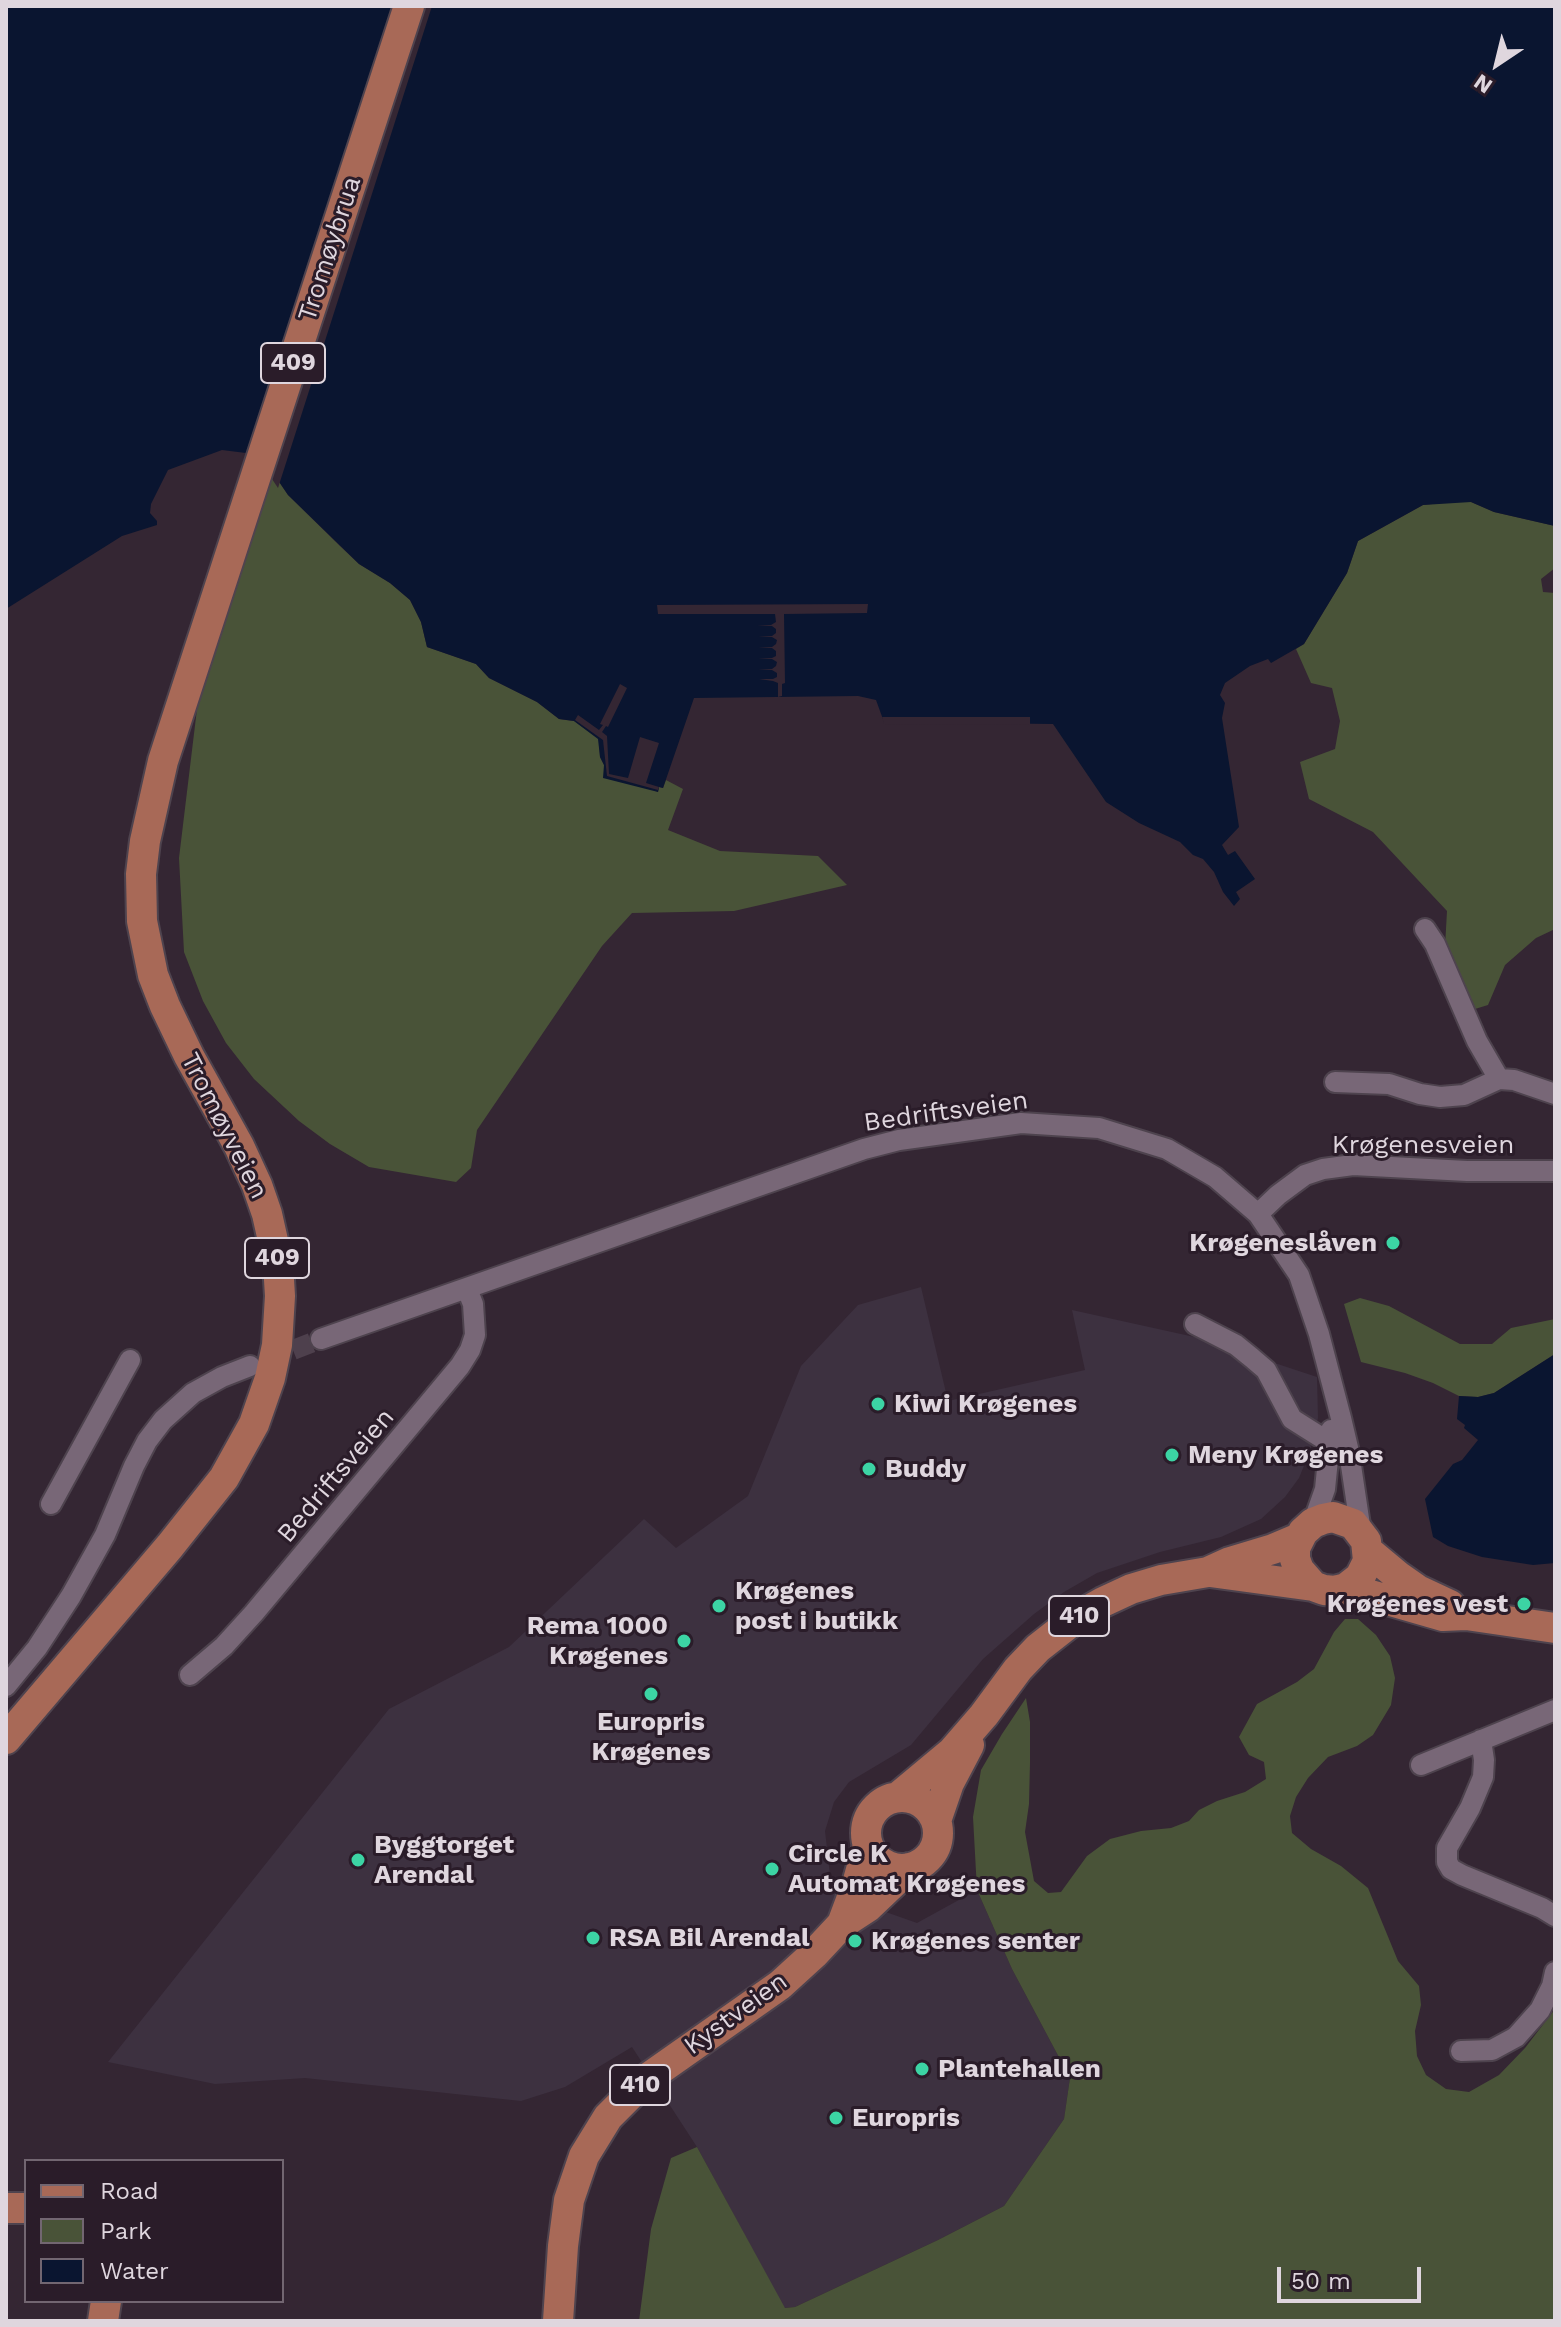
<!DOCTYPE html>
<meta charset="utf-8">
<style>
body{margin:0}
#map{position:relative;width:1561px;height:2327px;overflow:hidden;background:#342633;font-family:"Work Sans",sans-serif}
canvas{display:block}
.frame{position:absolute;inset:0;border:8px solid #dfd6de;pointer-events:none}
.legend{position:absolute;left:24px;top:2159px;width:260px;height:144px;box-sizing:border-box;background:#2a1c29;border:2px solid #726671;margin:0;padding:10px 14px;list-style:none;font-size:24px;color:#dfd6de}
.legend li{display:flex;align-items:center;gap:16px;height:40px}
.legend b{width:40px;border:2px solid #726671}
.north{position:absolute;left:1457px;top:24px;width:80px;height:80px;-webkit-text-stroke:6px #2a1c29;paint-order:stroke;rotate:215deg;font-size:22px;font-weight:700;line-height:32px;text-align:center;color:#dfd6de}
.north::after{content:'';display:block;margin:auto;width:28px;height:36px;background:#dfd6de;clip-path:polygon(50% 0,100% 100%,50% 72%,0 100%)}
.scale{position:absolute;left:1277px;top:2267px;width:144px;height:36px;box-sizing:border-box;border:4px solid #dfd6de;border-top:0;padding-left:10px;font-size:24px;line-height:28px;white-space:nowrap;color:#dfd6de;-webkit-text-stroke:6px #2a1c29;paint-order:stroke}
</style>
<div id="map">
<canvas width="1561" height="2327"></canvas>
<div class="frame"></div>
<ul class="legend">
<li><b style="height:10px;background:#a86957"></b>Road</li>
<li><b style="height:22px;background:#495338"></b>Park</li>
<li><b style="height:22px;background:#0a1530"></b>Water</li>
</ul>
<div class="north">N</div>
<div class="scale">50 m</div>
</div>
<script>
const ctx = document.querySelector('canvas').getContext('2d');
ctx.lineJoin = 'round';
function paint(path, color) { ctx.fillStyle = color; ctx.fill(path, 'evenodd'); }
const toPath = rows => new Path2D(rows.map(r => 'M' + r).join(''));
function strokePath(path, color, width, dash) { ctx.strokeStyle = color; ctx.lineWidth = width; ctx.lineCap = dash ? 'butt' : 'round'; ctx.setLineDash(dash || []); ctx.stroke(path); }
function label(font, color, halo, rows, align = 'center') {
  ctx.font = font + ' "Work Sans",sans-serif'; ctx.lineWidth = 6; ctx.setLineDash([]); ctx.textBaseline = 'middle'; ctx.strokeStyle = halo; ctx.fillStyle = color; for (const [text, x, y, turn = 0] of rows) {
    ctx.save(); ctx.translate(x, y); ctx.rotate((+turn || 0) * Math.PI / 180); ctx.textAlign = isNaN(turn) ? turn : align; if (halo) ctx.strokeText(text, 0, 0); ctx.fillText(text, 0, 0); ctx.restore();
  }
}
paint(toPath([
 [921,1287,948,1401,1085,1370,1072,1310,1199,1338,1317,1377,1318,1418,1310,1451,1299,1478,1285,1497,1261,1519,1221,1537,1160,1552,1097,1573,1064,1592,1034,1614,983,1659,911,1745,849,1782,834,1802,825,1831,830,1875,883,1911,917,1923,977,1890,1012,1969,1070,2078,1064,2119,1004,2206,938,2240,795,2307,784,2308,697,2147,632,2047,565,2087,521,2101,305,2078,215,2084,108,2062,389,1709,509,1647,644,1519,676,1548,748,1496,801,1366,858,1305]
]), '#3d3140');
paint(toPath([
 [267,464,288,495,340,546,359,564,390,583,410,600,421,622,427,647,476,664,489,678,537,702,559,719,574,721,599,739,600,757,604,765,658,792,659,787,663,788,666,780,683,789,668,830,720,851,818,856,847,885,734,911,632,913,602,946,477,1130,471,1168,456,1182,369,1167,330,1144,299,1121,254,1079,226,1043,203,1001,184,952,179,858,200,684],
 [1459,501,1471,502,1494,512,1555,526,1555,568,1541,579,1543,592,1555,593,1555,929,1536,938,1505,965,1488,1005,1475,1009,1445,947,1447,911,1373,832,1309,799,1300,762,1335,749,1340,721,1332,688,1311,683,1296,649,1304,644,1347,573,1358,541,1423,505],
 [1360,1298,1389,1306,1460,1344,1492,1344,1511,1328,1555,1319,1555,1354,1494,1393,1478,1397,1459,1396,1433,1383,1405,1373,1361,1362,1344,1304],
 [1345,1619,1358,1619,1376,1635,1390,1656,1395,1678,1391,1705,1373,1735,1357,1746,1328,1757,1308,1778,1296,1797,1290,1816,1292,1833,1311,1849,1341,1866,1368,1888,1398,1961,1419,1986,1421,2005,1415,2031,1417,2056,1426,2075,1446,2089,1469,2092,1499,2075,1525,2048,1555,2009,1555,2321,639,2321,651,2229,671,2158,697,2147,785,2308,795,2307,938,2240,1004,2206,1064,2119,1070,2078,1012,1969,977,1890,973,1817,981,1770,1002,1734,1026,1698,1030,1722,1030,1763,1029,1804,1025,1832,1034,1881,1048,1893,1061,1892,1087,1856,1110,1839,1141,1831,1171,1828,1189,1821,1199,1810,1217,1801,1245,1792,1266,1779,1264,1762,1249,1755,1239,1737,1257,1704,1297,1682,1314,1669,1334,1632]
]), '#495338');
paint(toPath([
 [6,6,1555,6,1555,526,1494,512,1471,502,1423,505,1358,541,1347,573,1304,644,1271,663,1268,659,1250,666,1225,683,1220,695,1225,703,1222,718,1239,827,1222,845,1228,855,1235,851,1255,879,1236,892,1240,899,1234,906,1223,892,1214,872,1203,859,1193,855,1180,842,1139,823,1106,802,1053,724,884,722,876,700,858,696,694,698,663,788,659,787,658,792,603,778,604,765,600,757,598,739,574,721,559,719,537,702,489,678,476,664,427,647,421,622,410,600,390,583,359,564,288,495,267,464,246,453,222,450,168,470,151,504,150,513,157,521,157,525,122,536,6,609],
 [1555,1354,1555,1563,1533,1565,1482,1557,1448,1546,1433,1537,1425,1499,1453,1464,1462,1460,1478,1440,1464,1428,1465,1425,1457,1419,1459,1396,1478,1397,1494,1393]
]), '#0a1530');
paint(toPath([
 [398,6,432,6,278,488,264,467],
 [868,604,867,613,784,614,785,683,782,684,782,696,778,697,778,683,773,681,759,679,773,679,777,677,777,673,772,670,758,669,772,669,776,666,777,662,772,659,758,658,772,658,776,656,776,651,772,648,758,647,772,647,776,644,777,640,772,637,758,636,772,636,776,633,776,629,772,626,757,625,771,625,776,622,775,614,658,614,657,605],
 [620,684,627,688,608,727,606,726,602,732,607,736,609,774,628,778,640,737,659,743,646,783,659,787,658,790,607,776,603,740,575,720,578,715,599,730,603,725,600,724],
 [882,717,1030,717,1030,725,884,724]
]), '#342633');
strokePath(toPath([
 [265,1361,321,1339]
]), '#4e404d', 20, [20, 10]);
const minor = toPath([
 [1425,929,1435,944,1477,1041,1499,1079],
 [1335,1082,1389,1084,1420,1094,1440,1097,1464,1095,1499,1079,1514,1080,1555,1094],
 [1258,1214,1278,1195,1305,1175,1323,1169,1353,1165,1467,1171,1555,1171],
 [1195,1324,1236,1345,1252,1358,1266,1370,1292,1419,1330,1443],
 [321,1339,864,1149,899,1140,1021,1123,1099,1128,1167,1149,1215,1177,1258,1214,1299,1275,1319,1334,1341,1418,1349,1452,1361,1532],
 [51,1504,130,1360],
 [1313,1523,1325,1489,1331,1430],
 [190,1675,224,1646,254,1613,460,1366,470,1350,475,1335,473,1304,467,1289],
 [6,1686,37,1648,71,1596,105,1535,134,1466,147,1441,163,1420,193,1393,222,1377,250,1366],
 [1481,1740,1484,1760,1483,1777,1470,1808,1447,1848,1447,1862,1451,1869,1462,1875,1542,1908,1555,1916],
 [1421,1765,1555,1710],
 [1461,2051,1492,2050,1516,2037,1540,2010,1552,1986,1555,1972]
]);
const primary = toPath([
 [1368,1551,1398,1576,1418,1590,1450,1605],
 [1210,1572,1313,1586,1324,1590,1335,1591,1346,1588,1360,1577,1368,1561,1366,1541,1353,1524,1333,1517,1323,1519,1313,1523,1303,1532,1295,1548,1295,1559,1299,1570,1313,1586],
 [1346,1588,1443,1616,1466,1615,1555,1628],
 [6,1739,170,1546,224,1478,254,1424,270,1378,277,1345,280,1296,278,1263,267,1214,257,1185,239,1146,189,1056,165,1006,153,975,142,921,141,874,145,841,163,761,409,6],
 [898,1797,952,1752,984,1715,1018,1669,1038,1648,1080,1615,1103,1602,1131,1589,1161,1580,1208,1572,1230,1562,1273,1549,1299,1538],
 '866 1833a36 36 0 1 1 72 0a36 36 0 1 1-72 0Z',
 [936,1821,949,1783,969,1745],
 [842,1924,857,1884,868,1845],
 [6,2208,26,2208],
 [103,2321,106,2301],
 [558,2321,563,2246,569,2200,584,2156,608,2117,645,2080,780,1985,814,1954,842,1924,868,1907,909,1868]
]);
strokePath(minor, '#4e434e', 24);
strokePath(primary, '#4e434e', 34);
strokePath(minor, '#786777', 20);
strokePath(primary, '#a86957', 30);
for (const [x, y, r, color] of [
 [1393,1243,8,"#3cd4a4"],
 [878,1404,8,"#3cd4a4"],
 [1172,1455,8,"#3cd4a4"],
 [869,1469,8,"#3cd4a4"],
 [1524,1604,8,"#3cd4a4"],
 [719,1606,8,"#3cd4a4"],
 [684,1641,8,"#3cd4a4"],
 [651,1694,8,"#3cd4a4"],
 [358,1860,8,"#3cd4a4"],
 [772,1869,8,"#3cd4a4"],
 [593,1938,8,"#3cd4a4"],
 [855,1941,8,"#3cd4a4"],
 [922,2069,8,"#3cd4a4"],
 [836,2118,8,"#3cd4a4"]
]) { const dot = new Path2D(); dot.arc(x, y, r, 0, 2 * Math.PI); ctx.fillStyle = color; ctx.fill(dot); strokePath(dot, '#2a1c29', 3); }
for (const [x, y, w] of [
 [293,363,64],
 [277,1258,64],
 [1079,1616,60],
 [640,2085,60]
]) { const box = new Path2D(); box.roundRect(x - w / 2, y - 20, w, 40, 6); ctx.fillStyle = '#2a1c29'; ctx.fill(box); strokePath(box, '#dfd6de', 2); }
label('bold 24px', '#dfd6de', null, [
 ["409",293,363],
 ["409",277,1258],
 ["410",1079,1616],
 ["410",640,2085]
]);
label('26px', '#dfd6de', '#2a1c29', [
 ["Tromøybrua",330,249,-72],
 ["Bedriftsveien",946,1112,-8],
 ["Tromøyveien",224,1126,63],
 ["Krøgenesveien",1423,1145],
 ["Bedriftsveien",336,1476,-50],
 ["Kystveien",736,2014,-36]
]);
label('bold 26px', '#dfd6de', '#2a1c29', [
 ["Krøgeneslåven",1377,1243,"right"],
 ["Kiwi Krøgenes",894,1404],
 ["Meny Krøgenes",1188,1455],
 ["Buddy",885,1469],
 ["Krøgenes",735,1591],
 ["post i butikk",735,1621],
 ["Krøgenes vest",1508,1604,"right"],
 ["Rema 1000",668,1626,"right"],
 ["Krøgenes",668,1656,"right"],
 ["Europris",651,1722,"center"],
 ["Krøgenes",651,1752,"center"],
 ["Byggtorget",374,1845],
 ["Arendal",374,1875],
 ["Circle K",788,1854],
 ["Automat Krøgenes",788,1884],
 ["RSA Bil Arendal",609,1938],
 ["Krøgenes senter",871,1941],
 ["Plantehallen",938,2069],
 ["Europris",852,2118]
], 'left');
</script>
